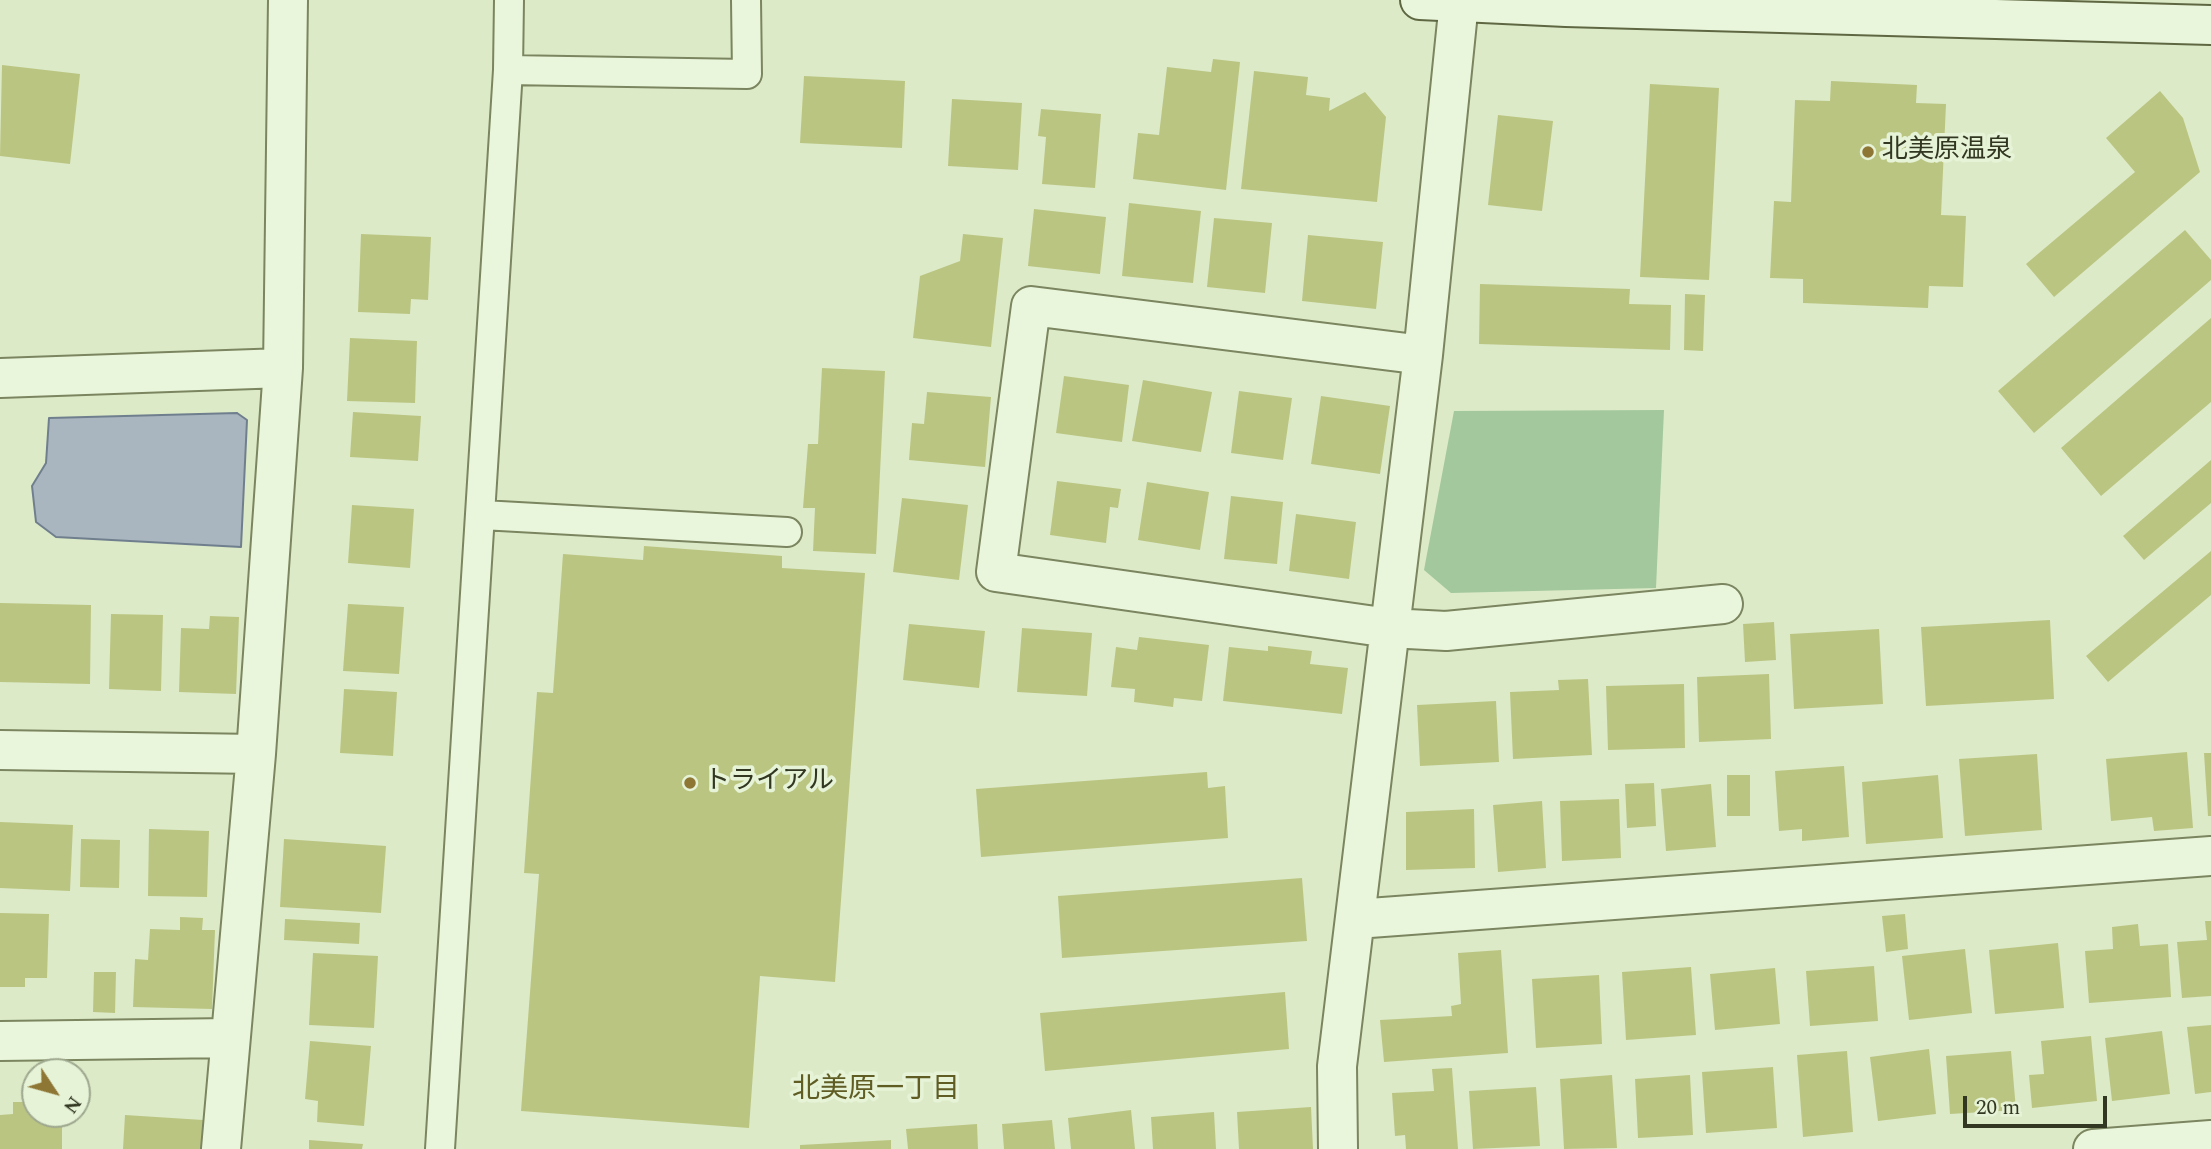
<!DOCTYPE html>
<meta charset="utf-8">
<style>
body{margin:0}
#map{position:relative;width:2211px;height:1149px;overflow:hidden;background:#dceac8;font-family:Spectral,serif}
canvas{display:block}
.north{position:absolute;left:21px;top:1058px;width:70px;height:70px;box-sizing:border-box;background:#e6f3d7;border:2px solid #9ea88e;border-radius:50%;rotate:126deg;font-size:19px;font-weight:700;line-height:28px;text-align:center;color:#323721}
.north::after{content:'';display:block;margin:auto;width:24px;height:32px;background:#8e7635;clip-path:polygon(50% 0,100% 100%,50% 72%,0 100%)}
.scale{position:absolute;left:1963px;top:1096px;width:144px;height:32px;box-sizing:border-box;border:4px solid #323721;border-top:0;padding-left:9px;font-size:21px;line-height:24px;white-space:nowrap;color:#323721;-webkit-text-stroke:5px #e6f3d7;paint-order:stroke}
</style>
<div id="map">
<canvas width="2211" height="1149"></canvas>
<div class="north">N</div>
<div class="scale">20 m</div>
</div>
<script>
const ctx = document.querySelector('canvas').getContext('2d');
ctx.lineJoin = 'round';
function paint(path, color) { ctx.fillStyle = color; ctx.fill(path, 'evenodd'); }
const toPath = rows => new Path2D(rows.map(r => 'M' + r).join(''));
function strokePath(path, color, width, dash) { ctx.strokeStyle = color; ctx.lineWidth = width; ctx.lineCap = dash ? 'butt' : 'round'; ctx.setLineDash(dash || []); ctx.stroke(path); }
function label(font, color, halo, rows, align = 'center') {
  ctx.font = font + ' Spectral,"Noto Sans JP",serif'; ctx.lineWidth = 7; ctx.setLineDash([]); ctx.textBaseline = 'middle'; ctx.strokeStyle = halo; ctx.fillStyle = color; for (const [text, x, y, turn = 0] of rows) {
    ctx.save(); ctx.translate(x, y); ctx.rotate((+turn || 0) * Math.PI / 180); ctx.textAlign = isNaN(turn) ? turn : align; if (halo) ctx.strokeText(text, 0, 0); ctx.fillText(text, 0, 0); ctx.restore();
  }
}
paint(toPath([
 [1664,410,1656,588,1451,593,1424,570,1454,411]
]), '#a3c89d');
const water = toPath([
 [237,413,247,420,241,547,56,537,36,522,32,486,46,463,49,418,237,413]
]);
paint(water, '#a9b5bf');
strokePath(water, '#707f8d', 2);
paint(toPath([
 [1213,59,1240,62,1226,190,1133,179,1138,133,1159,135,1167,67,1211,72],
 [2,65,80,74,70,164,0,156],
 [1254,71,1308,77,1306,95,1330,98,1329,111,1365,92,1386,117,1377,202,1241,189],
 [804,76,905,81,902,148,800,143],
 [1831,81,1917,85,1916,103,1946,104,1941,215,1966,216,1963,287,1929,286,1928,308,1803,303,1803,279,1770,278,1774,201,1791,202,1795,100,1830,101],
 [1650,84,1719,88,1709,280,1640,277],
 [2160,91,2183,118,2200,172,2054,297,2026,264,2135,172,2106,138],
 [952,99,1022,103,1018,170,948,166],
 [1041,109,1101,114,1095,188,1042,184,1046,137,1038,136],
 [1498,115,1553,121,1542,211,1488,205],
 [1129,203,1201,211,1193,283,1122,276],
 [1034,209,1106,217,1100,274,1028,266],
 [1214,218,1272,223,1265,293,1207,287],
 [2185,230,2211,260,2211,280,2034,433,1998,391],
 [361,234,431,237,428,300,411,299,410,314,358,312],
 [963,234,1003,238,991,347,913,338,920,276,960,261],
 [1308,235,1383,242,1376,309,1302,301],
 [1480,284,1630,289,1629,304,1671,305,1670,350,1479,344],
 [1685,294,1705,295,1703,351,1684,350],
 [2211,318,2211,402,2101,496,2061,448],
 [350,338,417,341,415,403,347,401],
 [822,368,885,371,876,554,813,551,815,508,803,508,808,444,818,444],
 [1064,376,1129,385,1122,442,1056,433],
 [1143,380,1212,392,1201,452,1132,441],
 [1239,391,1292,398,1283,460,1231,453],
 [927,392,991,397,985,467,909,460,912,423,924,424],
 [1321,396,1390,406,1380,474,1311,464],
 [353,412,421,416,418,461,350,457],
 [2211,460,2211,503,2144,560,2123,536],
 [1057,481,1121,489,1118,508,1110,507,1106,543,1050,535],
 [1147,482,1209,492,1200,550,1138,540],
 [1231,496,1283,502,1277,564,1224,559],
 [902,498,968,505,959,580,893,572],
 [352,505,414,509,410,568,348,563],
 [1296,514,1356,522,1349,579,1289,571],
 [644,546,782,556,782,568,865,573,835,982,760,976,749,1128,521,1111,539,874,524,873,537,692,553,693,563,554,643,560],
 [2211,551,2211,595,2108,682,2086,656],
 [0,603,91,605,90,684,0,682],
 [348,604,404,607,399,674,343,671],
 [111,614,163,615,161,691,109,689],
 [210,616,239,617,236,694,179,692,181,628,209,629],
 [2050,620,2054,699,1926,706,1921,627],
 [1774,622,1776,660,1745,662,1743,624],
 [909,624,985,631,979,688,903,680],
 [1022,628,1092,633,1087,696,1017,692],
 [1879,629,1883,704,1794,709,1790,634],
 [1139,637,1209,645,1202,701,1174,698,1173,707,1134,702,1135,689,1111,687,1116,647,1137,650],
 [1268,646,1312,651,1310,664,1348,668,1342,714,1223,701,1229,647,1268,651],
 [1769,674,1771,739,1699,742,1697,677],
 [1588,679,1592,755,1513,759,1510,692,1559,690,1558,680],
 [1684,684,1685,748,1608,750,1606,686],
 [344,689,397,692,393,756,340,753],
 [1496,701,1499,762,1420,766,1417,705],
 [2187,752,2193,828,2154,831,2152,817,2111,821,2106,759],
 [2204,753,2211,753,2211,816,2208,816],
 [2037,754,2042,830,1965,836,1959,759],
 [1844,766,1849,837,1802,841,1802,829,1779,831,1775,771],
 [1207,772,1208,788,1225,786,1228,838,981,857,976,789],
 [1727,775,1750,775,1750,816,1727,816],
 [1938,775,1943,838,1866,844,1862,782],
 [1654,783,1656,826,1627,828,1625,784],
 [1711,784,1716,847,1666,851,1661,789],
 [1619,799,1621,858,1562,861,1560,801],
 [1542,801,1546,868,1498,872,1493,805],
 [1474,809,1475,868,1406,870,1406,812],
 [0,822,73,825,70,891,0,888],
 [149,829,209,831,207,897,148,896],
 [81,839,120,840,119,888,80,887],
 [284,839,386,846,381,913,280,907],
 [1302,878,1307,941,1062,958,1058,896],
 [0,913,49,914,47,978,25,978,25,987,0,987],
 [1905,914,1908,949,1886,952,1882,916],
 [180,917,203,918,202,930,215,930,212,1009,133,1007,135,959,148,960,150,929,180,930],
 [285,919,360,923,359,944,284,940],
 [2205,921,2211,921,2211,996,2182,998,2177,942,2207,940],
 [2138,924,2140,946,2168,944,2171,997,2089,1003,2085,951,2113,949,2112,927],
 [2058,943,2064,1008,1995,1014,1989,950],
 [1965,949,1972,1013,1909,1020,1902,956],
 [1501,950,1508,1053,1384,1062,1380,1020,1452,1016,1451,1006,1461,1004,1458,953],
 [313,953,378,956,374,1028,309,1025],
 [1874,966,1878,1021,1810,1026,1806,971],
 [1691,967,1696,1035,1626,1040,1622,972],
 [1775,968,1780,1024,1715,1030,1710,974],
 [94,972,116,972,115,1013,93,1012],
 [1599,975,1602,1044,1536,1048,1532,979],
 [1285,992,1289,1049,1045,1071,1040,1013],
 [2211,1025,2211,1092,2195,1094,2187,1027],
 [2162,1031,2170,1094,2112,1101,2105,1038],
 [2091,1036,2097,1101,2032,1108,2029,1075,2044,1074,2041,1041],
 [310,1041,371,1046,364,1126,317,1122,318,1101,305,1099],
 [1929,1049,1936,1114,1878,1121,1870,1057],
 [1847,1051,1853,1132,1803,1137,1797,1055],
 [2011,1051,2016,1110,1950,1114,1946,1056],
 [1773,1067,1777,1128,1706,1133,1702,1072],
 [1452,1068,1458,1149,1406,1149,1405,1135,1395,1136,1392,1093,1434,1091,1432,1069],
 [1612,1075,1617,1148,1564,1149,1560,1079],
 [1690,1075,1693,1135,1638,1138,1635,1079],
 [1536,1087,1540,1146,1473,1149,1469,1091],
 [13,1102,35,1102,35,1114,62,1114,62,1149,0,1149,0,1115,13,1114],
 [1311,1107,1313,1149,1239,1149,1237,1112],
 [1131,1110,1135,1149,1071,1149,1068,1118],
 [1214,1112,1216,1149,1153,1149,1151,1117],
 [125,1115,203,1120,201,1149,123,1149],
 [1052,1120,1055,1149,1004,1149,1002,1124],
 [977,1124,978,1149,908,1149,906,1129],
 [309,1140,363,1144,362,1149,309,1149],
 [891,1140,891,1149,800,1149,800,1145]
]), '#bbc582');
const lane = toPath([
 [509,0,508,70,747,74,746,0],
 [482,515,787,532],
 [440,1149,508,70]
]);
const street = toPath([
 [1423,355,1031,306,996,572,1389,628,1446,631,1723,604],
 [0,378,283,368],
 [0,750,256,754],
 [1356,919,2211,856],
 [0,1041,230,1038],
 [221,1149,256,754,283,368,288,0],
 [1338,1149,1337,1066,1423,355,1459,2],
 [2093,1149,2211,1140]
]);
const secondary = toPath([
 [1420,0,1566,7,2211,25]
]);
strokePath(lane, '#7b855f', 32);
strokePath(street, '#7b855f', 42);
strokePath(secondary, '#5e6742', 42);
strokePath(lane, '#eaf6db', 28);
strokePath(street, '#eaf6db', 38);
strokePath(secondary, '#eaf6db', 38);
for (const [x, y, r, color] of [
 [1868,152,7,"#8e7635"],
 [690,783,7,"#8e7635"]
]) { const dot = new Path2D(); dot.arc(x, y, r, 0, 2 * Math.PI); ctx.fillStyle = color; ctx.fill(dot); strokePath(dot, '#e6f3d7', 2.5); }
label('26px', '#323721', '#e6f3d7', [
 ["北美原温泉",1882,152],
 ["トライアル",704,783]
], 'left');
label('28px', '#5f5c24', '#e6f3d7', [
 ["北美原一丁目",876,1092]
]);
</script>
